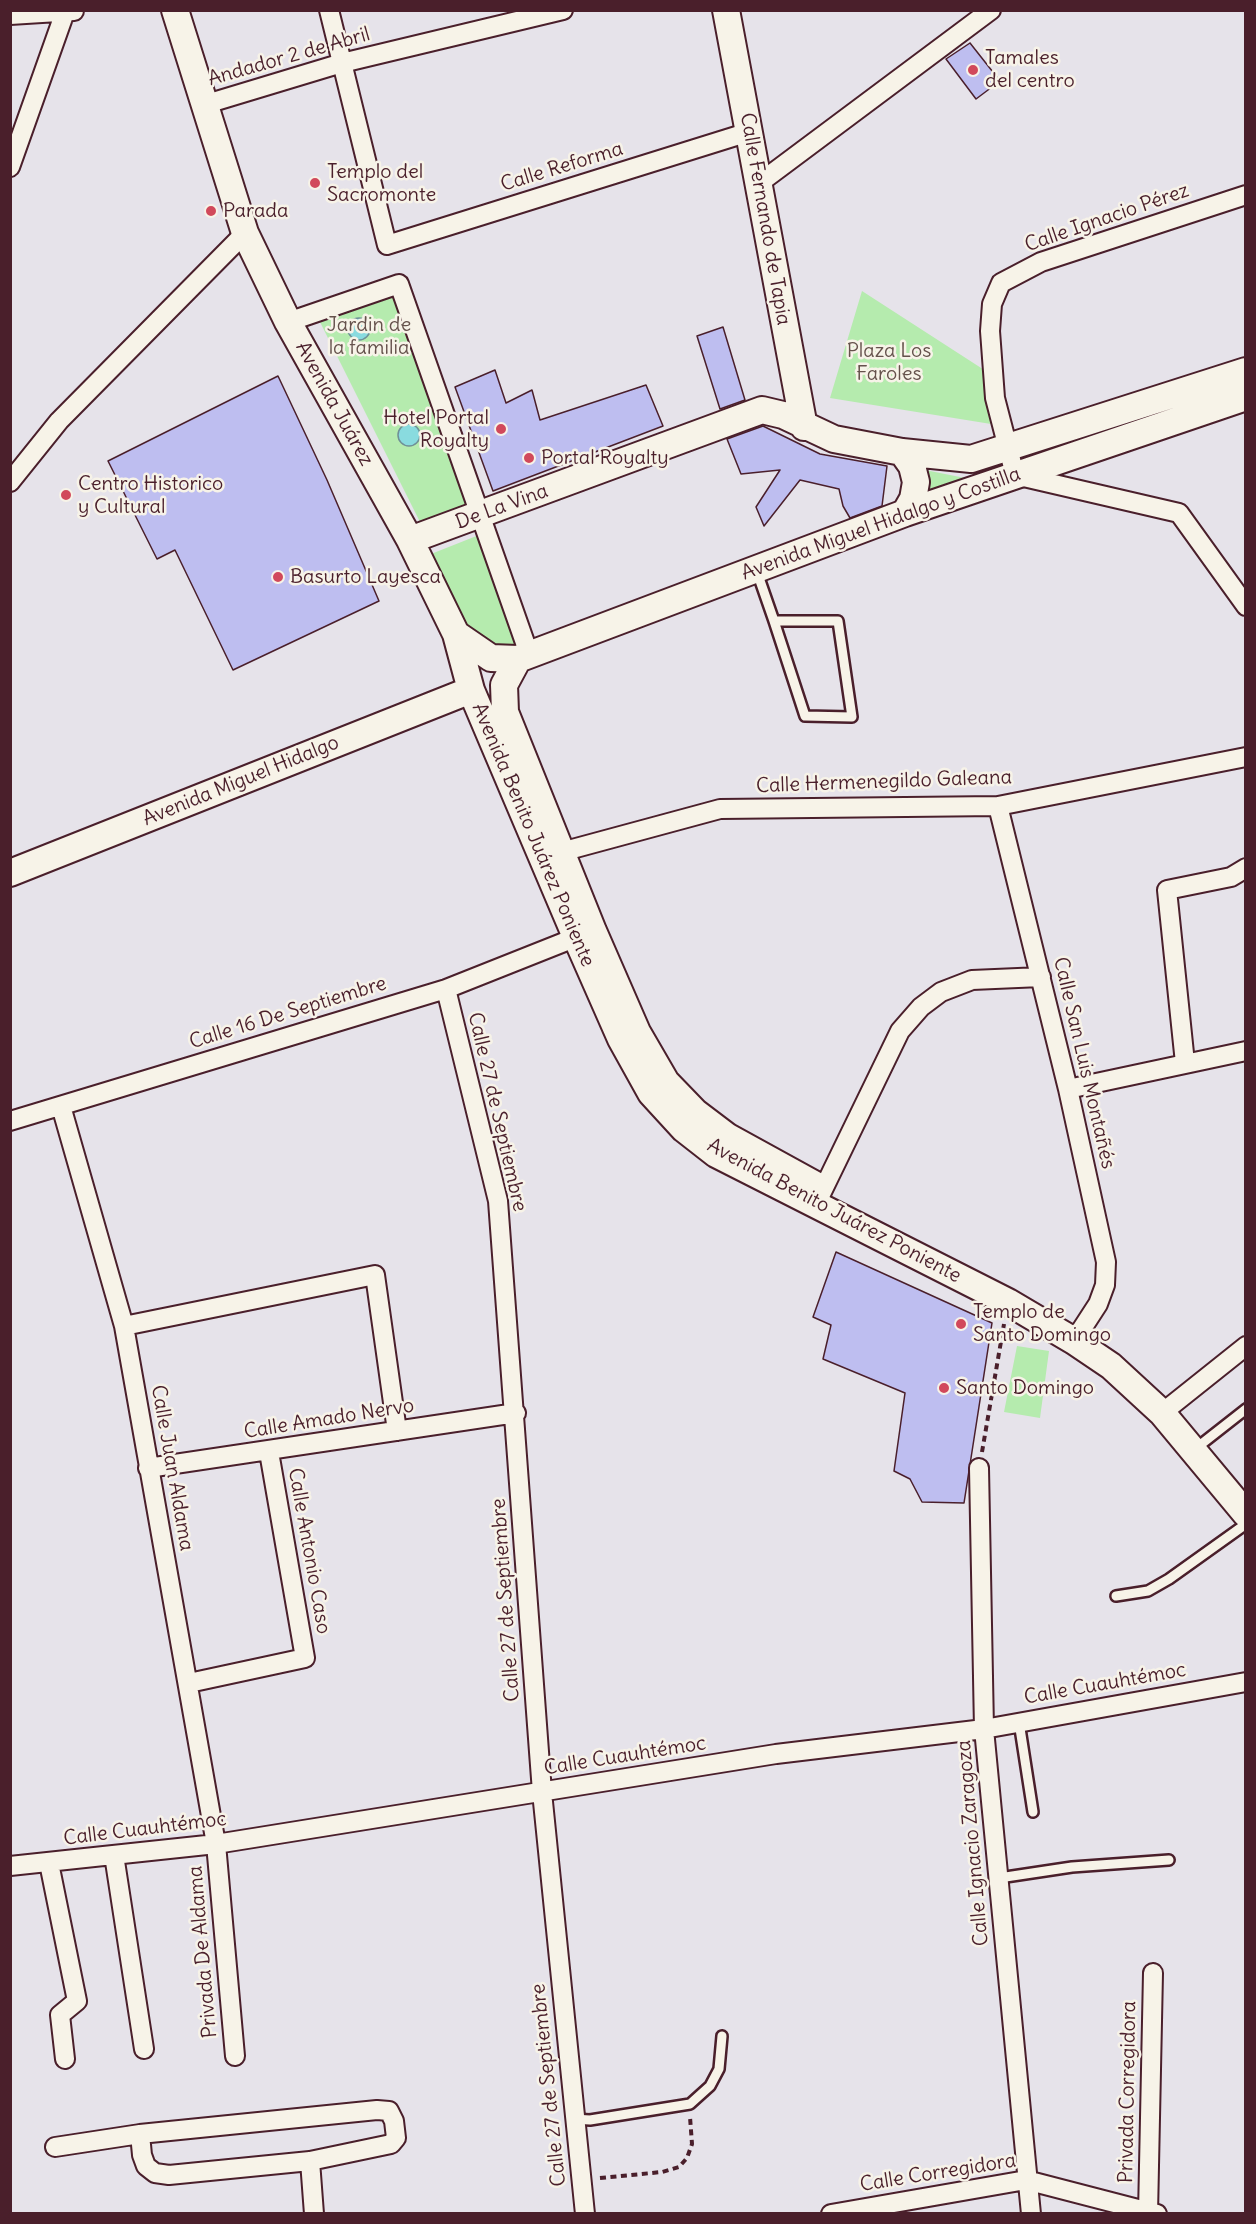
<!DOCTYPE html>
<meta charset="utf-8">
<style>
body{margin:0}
#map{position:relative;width:1256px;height:2224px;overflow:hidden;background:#e6e3ea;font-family:Delius,sans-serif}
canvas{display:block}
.frame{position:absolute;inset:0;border:12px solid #4a1f2b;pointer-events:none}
</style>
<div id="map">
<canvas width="1256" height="2224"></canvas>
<div class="frame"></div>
</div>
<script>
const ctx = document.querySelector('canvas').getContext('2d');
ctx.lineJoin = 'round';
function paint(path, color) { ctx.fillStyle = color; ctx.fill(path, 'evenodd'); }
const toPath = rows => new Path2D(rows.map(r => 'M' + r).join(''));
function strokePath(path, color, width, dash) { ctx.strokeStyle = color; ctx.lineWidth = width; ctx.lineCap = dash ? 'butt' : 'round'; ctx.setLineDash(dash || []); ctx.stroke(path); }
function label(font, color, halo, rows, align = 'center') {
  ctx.font = font + ' Delius,sans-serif'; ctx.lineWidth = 5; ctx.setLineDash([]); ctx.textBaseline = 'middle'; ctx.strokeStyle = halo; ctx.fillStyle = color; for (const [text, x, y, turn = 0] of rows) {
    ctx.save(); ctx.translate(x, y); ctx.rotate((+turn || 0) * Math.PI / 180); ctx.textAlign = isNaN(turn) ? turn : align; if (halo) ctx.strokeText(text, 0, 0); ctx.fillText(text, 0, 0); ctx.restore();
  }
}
paint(toPath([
 [392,290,471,503,421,524,316,314],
 [862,291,992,375,991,424,830,398],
 [925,470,965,478,925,497],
 [479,535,520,643,494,651,467,633,431,554],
 [1017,1346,1049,1351,1040,1418,1004,1412]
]), '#b5ebae');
const water = toPath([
 '348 329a11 11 0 1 1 22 0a11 11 0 1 1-22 0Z',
 '398 435a11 11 0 1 1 22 0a11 11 0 1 1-22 0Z'
]);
paint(water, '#89dbdf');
strokePath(water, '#709097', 1.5);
const building = toPath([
 [970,43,1000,81,976,99,946,59,970,43],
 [723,327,745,400,720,409,697,336,723,327],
 [495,370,506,403,532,390,540,420,646,385,663,426,493,491,455,387,495,370],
 [278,376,327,480,379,601,233,670,175,550,157,559,108,461,278,376],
 [763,426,820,454,887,466,882,506,850,518,843,506,839,489,800,480,764,526,756,507,780,470,741,474,727,439,763,426],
 [836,1252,992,1323,964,1503,922,1502,910,1479,894,1471,905,1393,823,1359,831,1325,813,1317,836,1252]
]);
paint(building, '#bebef0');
strokePath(building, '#4a1f2b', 1.5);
const lane = toPath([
 [757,572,774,621,805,716,852,717,838,621,774,621],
 [1195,1449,1246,1409],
 [1116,1596,1148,1591,1169,1579,1246,1524],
 [1019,1722,1033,1812],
 [999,1878,1072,1867,1169,1860],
 [573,2119,590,2120,690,2104,710,2086,719,2069,722,2036]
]);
const street = toPath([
 [329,10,387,245,749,132],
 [10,15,74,11],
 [203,105,342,63,563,10],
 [10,167,65,12],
 [758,184,991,10],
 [1246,195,1041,262,1001,283,992,304,990,331,995,398,1015,475,1179,513,1246,606],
 [288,322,399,284,529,654],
 [10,482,59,421,245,233],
 [998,806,1068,1089,1106,1262,1105,1285,1098,1304,1074,1341],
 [550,855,720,809,998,806,1246,757],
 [446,989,498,1201,542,1792,585,2214],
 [1185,1063,1167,890,1231,877,1246,868],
 [1068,1089,1246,1051],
 [61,1106,124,1326,216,1844,235,2056],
 [10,1121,446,989,587,933],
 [818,1200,900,1031,921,1007,941,992,972,980,1041,977],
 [124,1326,375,1275,397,1431],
 [1162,1413,1246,1346],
 [148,1468,516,1413],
 [979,1468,984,1729,1031,2214],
 [189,1683,305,1658,269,1452],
 [114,1855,144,2049],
 [49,1863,77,2001,60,2015,65,2059],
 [10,1866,216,1844,776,1754,984,1729,1246,1682],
 [55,2147,140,2134,377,2110,389,2111,394,2121,396,2138,391,2144,310,2161,169,2175,155,2173,146,2166,142,2155,140,2134],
 [310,2161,314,2214],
 [831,2214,1026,2180,1157,2214],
 [1148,2214,1153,1973]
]);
const secondary = toPath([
 [175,10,245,233,288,322,410,540,456,634,471,690,576,937,621,1039,651,1093,684,1129,716,1154,1008,1302,1074,1341,1111,1366,1162,1413,1246,1514],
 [726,10,804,427],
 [902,452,912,466,916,482,913,499,905,513],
 [410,540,762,410,783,415,834,439,902,452,971,459,1246,371],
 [456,634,491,658,518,659,905,513,1246,397],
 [518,659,504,685,505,712,593,931,637,1032,666,1082,695,1112,728,1137,819,1187],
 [10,873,471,690]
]);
strokePath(lane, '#4a1f2b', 14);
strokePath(street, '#4a1f2b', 22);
strokePath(secondary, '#4a1f2b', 30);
strokePath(toPath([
 [982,1452,1004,1324],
 [600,2178,662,2172,679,2167,687,2158,692,2144,690,2117]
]), '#4a1f2b', 4, [6, 4.5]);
strokePath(lane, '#f7f3e8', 9);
strokePath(street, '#f7f3e8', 18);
strokePath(secondary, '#f7f3e8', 26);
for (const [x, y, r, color] of [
 [973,70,6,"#d1495b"],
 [315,183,6,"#d1495b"],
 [211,211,6,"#d1495b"],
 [501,429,6,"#d1495b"],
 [529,458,6,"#d1495b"],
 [66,495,6,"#d1495b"],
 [278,577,6,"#d1495b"],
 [961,1324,6,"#d1495b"],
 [944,1388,6,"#d1495b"]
]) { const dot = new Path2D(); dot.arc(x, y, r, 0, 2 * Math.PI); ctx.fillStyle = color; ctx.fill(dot); strokePath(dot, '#f7f3e8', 2); }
label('20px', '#4a1f2b', '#f7f3e8', [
 ["Andador 2 de Abril",289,57,-16],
 ["Calle Reforma",562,167,-17],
 ["Calle Ignacio Pérez",1107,218,-19],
 ["Calle Fernando de Tapia",765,219,80],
 ["Avenida Juárez",334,404,61],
 ["De La Vina",502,507,-20],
 ["Avenida Miguel Hidalgo y Costilla",881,524,-20],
 ["Avenida Miguel Hidalgo",241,781,-22],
 ["Calle Hermenegildo Galeana",884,782,-2],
 ["Avenida Benito Juárez Poniente",533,835,67],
 ["Calle 16 De Septiembre",288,1013,-17],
 ["Calle San Luis Montañés",1084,1063,77],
 ["Calle 27 de Septiembre",497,1112,77],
 ["Avenida Benito Juárez Poniente",834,1211,28],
 ["Calle Amado Nervo",329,1419,-9],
 ["Calle Juan Aldama",172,1468,80],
 ["Calle Antonio Caso",309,1551,80],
 ["Calle 27 de Septiembre",506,1600,-94],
 ["Calle Cuauhtémoc",1105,1684,-10],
 ["Calle Cuauhtémoc",625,1756,-9],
 ["Calle Cuauhtémoc",145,1829,-7],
 ["Calle Ignacio Zaragoza",973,1843,-95],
 ["Privada De Aldama",203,1952,-95],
 ["Calle 27 de Septiembre",549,2085,-96],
 ["Privada Corregidora",1128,2092,-89],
 ["Calle Corregidora",938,2173,-9]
]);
label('20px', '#4a1f2b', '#f7f3e8', [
 ["Tamales",985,58],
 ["del centro",985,81],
 ["Templo del",327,172],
 ["Sacromonte",327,195],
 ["Parada",223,211],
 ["Hotel Portal",489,418,"right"],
 ["Royalty",489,441,"right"],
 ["Portal Royalty",541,458],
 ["Centro Historico",78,484],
 ["y Cultural",78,507],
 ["Basurto Layesca",290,577],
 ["Templo de",973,1312],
 ["Santo Domingo",973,1335],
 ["Santo Domingo",956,1388]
], 'left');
label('20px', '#65524c', '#f7f3e8', [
 ["Jardin de",369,325],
 ["la familia",369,348],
 ["Plaza Los",889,351],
 ["Faroles",889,374]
]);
</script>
